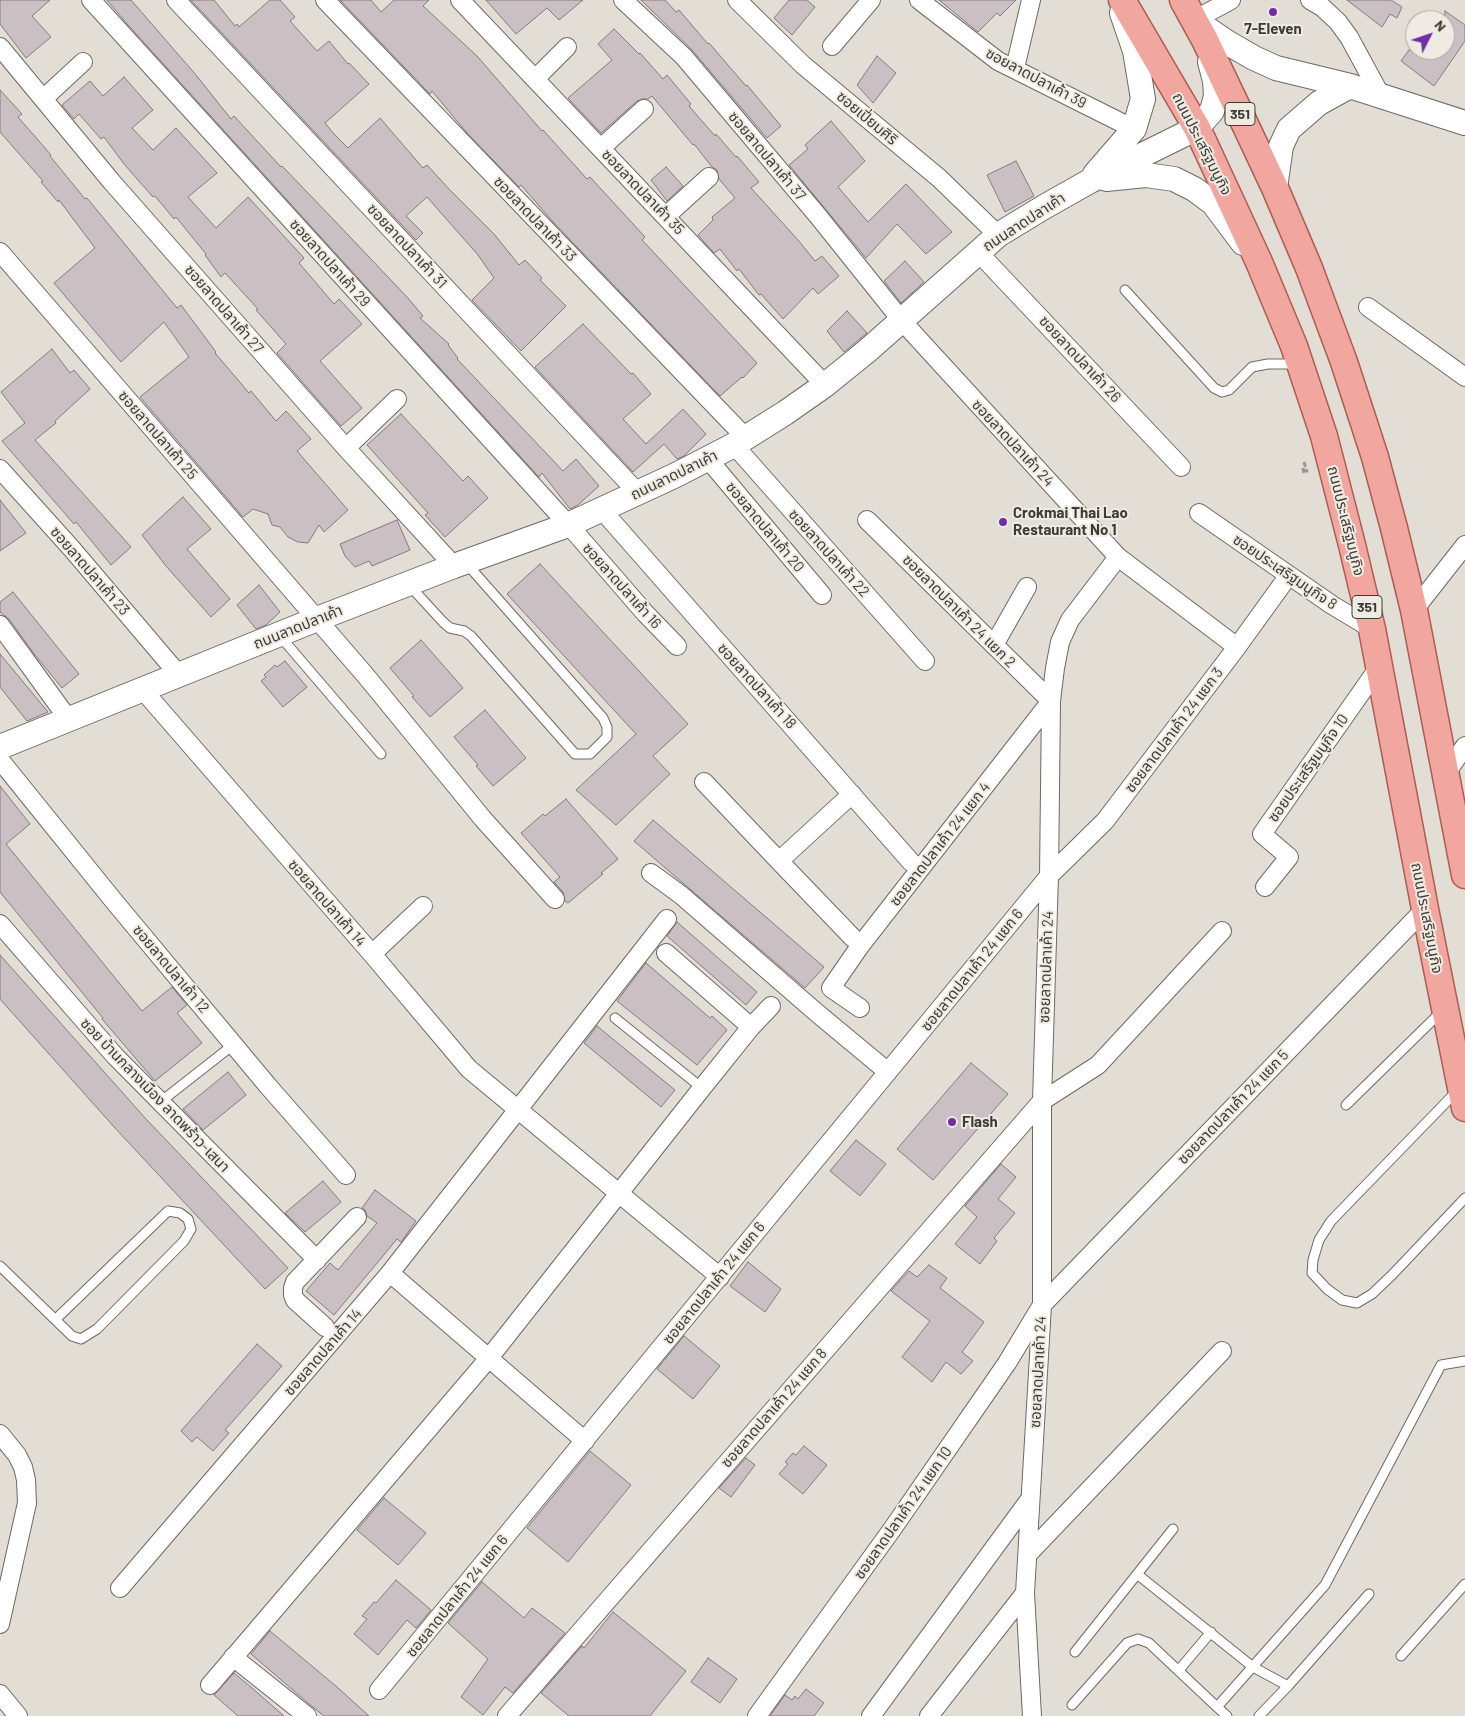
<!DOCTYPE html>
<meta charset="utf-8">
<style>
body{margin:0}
#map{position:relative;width:1465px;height:1716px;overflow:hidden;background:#e2ded5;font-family:Barlow,sans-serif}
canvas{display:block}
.north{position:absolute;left:1405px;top:10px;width:50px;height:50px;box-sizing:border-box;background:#efebe2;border:1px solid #a8a59e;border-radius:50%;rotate:49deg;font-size:14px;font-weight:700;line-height:20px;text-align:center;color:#3d3b37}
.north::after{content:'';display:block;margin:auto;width:18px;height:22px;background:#6f2ea3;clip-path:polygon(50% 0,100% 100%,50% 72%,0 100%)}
</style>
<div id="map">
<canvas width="1465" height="1716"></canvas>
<div class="north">N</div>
</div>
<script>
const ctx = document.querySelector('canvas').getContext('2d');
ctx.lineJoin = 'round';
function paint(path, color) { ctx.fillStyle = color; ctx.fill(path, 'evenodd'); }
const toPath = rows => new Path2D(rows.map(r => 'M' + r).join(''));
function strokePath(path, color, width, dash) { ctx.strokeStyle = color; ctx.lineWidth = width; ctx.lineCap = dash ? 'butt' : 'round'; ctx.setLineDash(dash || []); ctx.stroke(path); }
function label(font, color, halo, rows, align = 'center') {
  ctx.font = font + ' Barlow,"Noto Sans Thai",sans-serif'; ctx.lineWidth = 4; ctx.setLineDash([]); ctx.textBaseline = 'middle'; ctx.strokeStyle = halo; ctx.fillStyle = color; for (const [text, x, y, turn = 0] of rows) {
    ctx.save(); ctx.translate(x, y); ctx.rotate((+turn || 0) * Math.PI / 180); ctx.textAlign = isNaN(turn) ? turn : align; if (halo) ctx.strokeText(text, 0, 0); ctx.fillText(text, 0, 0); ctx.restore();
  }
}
const building = toPath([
 [0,0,50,0,32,16,51,37,26,58,0,24,0,0],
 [107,0,131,0,196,75,231,119,234,116,281,167,282,166,332,218,407,297,423,316,420,318,449,344,448,345,458,358,457,359,563,471,576,459,599,486,578,505,570,509,542,473,539,477,128,25,107,0],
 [191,0,214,0,235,26,237,24,239,27,270,0,280,0,295,17,290,21,317,51,329,41,348,64,349,63,369,84,325,123,334,134,348,148,380,118,423,168,427,165,449,189,494,234,519,265,525,260,542,278,540,280,566,306,521,351,472,300,494,278,478,255,427,197,406,216,423,233,416,240,191,0],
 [340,0,371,0,381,12,394,0,429,0,423,6,477,56,542,131,543,130,587,179,590,177,645,237,642,240,757,363,743,378,742,377,720,396,554,223,521,185,519,187,468,134,432,91,430,94,340,0],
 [486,0,583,0,559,20,547,8,516,34,486,0],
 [641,0,665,0,676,12,679,10,708,44,709,43,746,86,747,85,781,126,767,138,692,50,641,0],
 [789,0,807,0,815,7,792,35,774,18,789,0],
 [939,0,1016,0,1000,16,997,13,978,32,939,0],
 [1347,0,1391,0,1402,7,1397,18,1390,14,1382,27,1347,0],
 [1445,11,1465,25,1465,41,1434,86,1401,61,1409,50,1445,50,1445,11],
 [614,29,639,54,640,53,663,79,667,75,691,104,689,106,715,136,716,134,736,157,737,156,759,182,751,188,798,240,815,261,822,256,839,276,818,294,813,288,783,319,761,294,759,295,739,269,737,271,720,249,714,253,698,235,713,220,712,217,735,198,719,179,717,170,712,167,694,144,693,145,652,96,648,99,642,99,637,101,601,133,568,98,612,60,598,44,614,29],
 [877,56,896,73,873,103,857,85,877,56],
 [124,77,153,110,132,128,153,150,176,128,217,173,188,197,216,228,248,197,304,258,299,263,334,304,339,299,362,324,320,361,362,408,341,426,277,353,286,344,256,310,258,309,225,273,221,277,205,255,206,254,176,217,174,219,155,196,153,197,124,164,104,137,101,139,79,114,74,119,62,105,90,81,103,96,124,77],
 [0,90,22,114,18,117,51,155,50,156,85,199,87,198,177,308,181,305,216,352,215,353,249,393,251,391,276,421,286,411,311,439,297,451,348,510,324,532,319,525,308,543,298,542,288,537,280,527,272,525,268,514,253,509,243,517,140,397,189,357,164,322,121,362,54,283,95,248,59,200,58,202,41,182,43,181,0,132,0,90],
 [831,121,865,161,838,187,868,222,906,184,952,232,926,254,897,224,866,258,789,165,808,149,805,145,831,121],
 [1016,161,1034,196,1005,212,987,175,1016,161],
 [666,167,683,186,667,201,651,180,666,167],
 [905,261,924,282,901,303,884,281,905,261],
 [847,311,867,333,844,352,827,331,847,311],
 [583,324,631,374,633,373,651,394,623,419,646,444,683,409,706,434,684,456,677,459,664,444,633,472,535,367,583,324],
 [52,349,70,373,74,370,90,389,55,421,56,423,35,440,131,547,111,565,76,522,74,524,2,441,25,423,1,392,52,349],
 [401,414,463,481,468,476,488,498,445,537,425,515,428,513,367,445,401,414],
 [183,497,211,529,187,549,230,599,211,617,166,566,142,535,183,497],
 [0,500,26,533,0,551,0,500],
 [397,520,410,550,372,566,369,561,355,567,345,556,340,544,397,520],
 [540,564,688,724,653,756,670,774,616,825,576,790,636,734,507,594,540,564],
 [259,585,280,612,266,625,256,629,237,605,259,585],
 [13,592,79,674,62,688,35,655,9,619,0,612,0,602,13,592],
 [421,640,463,688,430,717,412,697,414,696,390,668,421,640],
 [0,654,48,712,27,721,0,687,0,654],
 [285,661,307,687,283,707,261,681,266,677,264,675,275,665,277,667,285,661],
 [485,710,526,758,493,786,476,766,478,765,454,737,485,710],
 [0,786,30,824,6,844,142,1011,172,987,187,1005,177,1013,202,1043,155,1081,102,1019,103,1018,0,892,0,786],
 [566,799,618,859,601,873,603,874,568,903,565,901,563,892,554,882,560,877,521,833,543,814,545,816,566,799],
 [653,820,824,967,805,988,634,841,653,820],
 [677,922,757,992,746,1005,667,936,677,922],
 [0,955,146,1119,288,1268,265,1289,115,1128,0,999,0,955],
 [646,963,710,1018,712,1016,727,1030,697,1065,617,1001,646,963],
 [597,1026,675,1090,661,1107,584,1043,597,1026],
 [971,1063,1008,1094,933,1180,897,1149,971,1063],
 [228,1072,246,1095,203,1130,183,1109,228,1072],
 [856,1140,886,1164,860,1196,830,1171,856,1140],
 [1001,1164,1016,1177,998,1199,1015,1213,994,1238,997,1241,980,1264,955,1244,977,1217,965,1206,1001,1164],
 [323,1181,341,1202,305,1232,285,1213,323,1181],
 [375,1190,416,1221,401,1242,397,1239,334,1315,306,1291,330,1263,338,1270,377,1223,367,1216,365,1210,362,1208,375,1190],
 [748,1262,781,1289,765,1312,730,1286,748,1262],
 [929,1265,947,1278,940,1288,984,1322,962,1352,973,1361,961,1374,946,1362,932,1382,902,1357,930,1321,891,1291,909,1271,917,1277,929,1265],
 [684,1336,720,1366,693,1399,657,1369,684,1336],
 [257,1344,282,1366,225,1430,229,1433,213,1451,197,1437,192,1442,181,1431,257,1344],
 [804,1446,827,1465,803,1494,779,1474,788,1464,785,1462,793,1453,796,1455,804,1446],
 [590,1451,631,1485,568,1562,527,1528,590,1451],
 [746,1458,755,1465,731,1497,719,1488,746,1458],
 [384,1498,426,1533,398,1565,357,1530,384,1498],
 [396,1580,431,1610,416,1628,407,1620,378,1655,354,1634,367,1619,362,1616,374,1602,376,1603,396,1580],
 [482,1582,524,1618,532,1608,565,1633,513,1693,505,1687,483,1715,461,1697,488,1659,448,1623,482,1582],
 [613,1612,686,1671,650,1716,569,1716,541,1693,582,1646,584,1648,613,1612],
 [270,1631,337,1687,369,1716,324,1716,308,1703,251,1654,270,1631],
 [708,1658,737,1679,720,1703,691,1682,708,1658],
 [234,1673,252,1688,284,1716,238,1716,214,1695,234,1673],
 [806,1689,824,1703,814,1716,770,1716,785,1695,792,1700,795,1696,798,1699,806,1689]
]);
paint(building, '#cac0c4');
strokePath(building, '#847a7f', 1);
const lane = toPath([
 [1125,290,1214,388,1222,392,1229,390,1252,367,1268,364,1297,364],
 [410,586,443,622,450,628,464,631,471,636,575,754,590,754,607,737,607,727,603,718,466,563],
 [280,636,381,754],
 [615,1018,702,1088],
 [1457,1091,1331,1221,1319,1240,1313,1260,1312,1273,1327,1289,1342,1300,1357,1303,1372,1294,1392,1275,1465,1198],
 [159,1103,233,1045],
 [1346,1105,1442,1011],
 [0,1266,72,1336,81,1339,97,1329,184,1241,191,1229,188,1219,180,1213,168,1211,56,1319],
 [1137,1574,1253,1667,1288,1686],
 [1075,1652,1173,1529],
 [1401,1656,1465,1584],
 [1179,1670,1211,1632],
 [1072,1705,1127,1643,1138,1639,1149,1643,1217,1707,1325,1585,1441,1365,1465,1361],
 [1217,1707,1227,1716],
 [1259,1716,1288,1686,1369,1594]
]);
const street = toPath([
 [91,0,574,531,645,613,677,646],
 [176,0,638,493],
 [325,0,746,438],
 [460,0,825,385],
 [623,0,684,57,818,216,902,321,1118,557,1070,620,1060,642,1055,668,1051,701,1049,876,1042,1101,1042,1305,1025,1593,1032,1716],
 [737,0,803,65,939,178,998,235],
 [919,0,998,61,1134,129],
 [1310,0,1322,7,1338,22,1349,37,1381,96],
 [1194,20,1231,0],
 [832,46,871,0],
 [0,47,111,181,346,448,454,566],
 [1015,68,1031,0],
 [535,79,567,47],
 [43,99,83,62],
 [601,148,644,109],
 [666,216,709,177],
 [0,252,366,676,483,819,555,899],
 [978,252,1181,467],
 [1368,307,1465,377],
 [734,445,925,661],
 [346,448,397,399],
 [708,459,822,595],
 [0,469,72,549,179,675],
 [602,510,911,862],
 [1199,513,1332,605,1372,629],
 [1118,557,1237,647],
 [1414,610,1465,545],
 [0,625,69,720],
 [994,645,1027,587],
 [142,689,372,954,469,1069,720,1277],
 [0,760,113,900,268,1086,346,1175],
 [1445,775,1465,746],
 [704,782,779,861,852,794],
 [779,861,853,938],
 [651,873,681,895,817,1013,888,1072],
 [1265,887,1289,857,1262,834,1379,667],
 [0,924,115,1056,317,1260],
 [666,953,751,1027],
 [372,954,423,906],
 [860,1008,831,988,860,946,1051,701,867,520],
 [390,1273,585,1441],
 [325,1327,295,1300,293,1295,293,1288,295,1282,357,1217],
 [0,1434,17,1455,23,1467,26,1480,27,1503,0,1624],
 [1028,1554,1222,1351],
 [120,1588,390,1273,667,919],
 [233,1657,307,1716],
 [210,1685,489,1358,702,1088,751,1027,771,1006],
 [379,1690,1049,876,1105,821,1237,647,1289,575],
 [0,1694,18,1716],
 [507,1716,1042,1101,1098,1065,1222,931],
 [757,1716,893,1528,1007,1363,1042,1305,1425,909],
 [871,1716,1030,1499],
 [929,1716,1025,1593]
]);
const secondary = toPath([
 [1194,20,1228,43,1254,58,1276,68,1350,86,1465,123],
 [1095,174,1134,129,1143,99,1135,51,1122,13],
 [1106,179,1146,175,1174,179,1194,189,1213,203,1243,243],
 [1275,188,1281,146,1289,129,1319,103,1350,86],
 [0,747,317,619,454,566,568,525,676,475,734,445,785,413,825,385,867,351,998,235,1044,207,1090,181,1197,128,1212,111,1216,96,1215,81,1210,62]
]);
const primary = toPath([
 [1122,0,1197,128,1259,262,1294,346,1324,436,1352,545,1372,629,1425,909,1465,1108],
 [1183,0,1205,40,1236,105,1275,188,1309,268,1344,362,1375,457,1394,528,1414,610,1465,875]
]);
strokePath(lane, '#6e6a62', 11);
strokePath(street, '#6e6a62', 20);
strokePath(secondary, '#6e6a62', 26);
strokePath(primary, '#ac5c52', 29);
strokePath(toPath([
 [1304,462,1307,472],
 [1303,468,1304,473,1307,472]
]), '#99968f', 3, [5, 2.5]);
strokePath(lane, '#fff', 9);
strokePath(street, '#fff', 18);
strokePath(secondary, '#fff', 24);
strokePath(primary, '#f1a7a0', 26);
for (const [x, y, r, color] of [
 [1273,12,5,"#6f2ea3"],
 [1003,522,5,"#6f2ea3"],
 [952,1122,5,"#6f2ea3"]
]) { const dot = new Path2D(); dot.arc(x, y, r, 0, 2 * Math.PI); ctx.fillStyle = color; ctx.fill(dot); strokePath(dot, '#efebe2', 2); }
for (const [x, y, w] of [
 [1240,114,30],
 [1367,607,30]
]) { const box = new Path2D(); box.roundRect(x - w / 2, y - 11.5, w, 23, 4); ctx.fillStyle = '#efebe2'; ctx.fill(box); strokePath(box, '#3d3b37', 1); }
label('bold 14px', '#3d3b37', null, [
 ["351",1240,114],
 ["351",1367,607]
]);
label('bold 15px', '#3d3b37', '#efebe2', [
 ["7-Eleven",1273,29,"center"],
 ["Crokmai Thai Lao",1013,513],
 ["Restaurant No 1",1013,530],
 ["Flash",962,1122]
], 'left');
label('15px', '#3d3b37', '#efebe2', [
 ["ซอยลาดปลาเค้า 39",1036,78,28],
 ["ซอยเปี่ยมศิริ",867,118,40],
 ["ถนนประเสริฐมนูกิจ",1202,144,63],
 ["ซอยลาดปลาเค้า 37",767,156,50],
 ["ซอยลาดปลาเค้า 35",643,192,46],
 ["ซอยลาดปลาเค้า 33",535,219,46],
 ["ถนนลาดปลาเค้า",1024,222,-33],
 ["ซอยลาดปลาเค้า 31",407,246,47],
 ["ซอยลาดปลาเค้า 29",330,263,48],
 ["ซอยลาดปลาเค้า 27",224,309,49],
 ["ซอยลาดปลาเค้า 26",1080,359,47],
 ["ซอยลาดปลาเค้า 25",158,435,49],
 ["ซอยลาดปลาเค้า 24",1013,443,47],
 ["ถนนลาดปลาเค้า",674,475,-26],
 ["ถนนประเสริฐมนูกิจ",1346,521,76],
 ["ซอยลาดปลาเค้า 20",765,527,50],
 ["ซอยลาดปลาเค้า 22",829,553,48],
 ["ซอยลาดปลาเค้า 23",90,571,49],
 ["ซอยประเสริฐมนูกิจ 8",1285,572,34],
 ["ซอยลาดปลาเค้า 16",622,586,48],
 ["ซอยลาดปลาเค้า 24 แยก 2",959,611,45],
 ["ถนนลาดปลาเค้า",298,627,-22],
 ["ซอยลาดปลาเค้า 18",757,686,48],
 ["ซอยลาดปลาเค้า 24 แยก 3",1174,730,-53],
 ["ซอยประเสริฐมนูกิจ 10",1308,768,-55],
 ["ซอยลาดปลาเค้า 24 แยก 4",940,844,-52],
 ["ซอยลาดปลาเค้า 14",327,903,49],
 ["ถนนประเสริฐมนูกิจ",1427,918,79],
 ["ซอยลาดปลาเค้า 24",1046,967,-88],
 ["ซอยลาดปลาเค้า 12",171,969,50],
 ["ซอยลาดปลาเค้า 24 แยก 6",972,970,-51],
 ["ซอย บ้านกลางเมือง ลาดพร้าว-เสนา",155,1095,46],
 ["ซอยลาดปลาเค้า 24 แยก 5",1233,1107,-46],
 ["ซอยลาดปลาเค้า 24 แยก 6",714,1283,-51],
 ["ซอยลาดปลาเค้า 14",323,1352,-49],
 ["ซอยลาดปลาเค้า 24",1038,1372,-87],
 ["ซอยลาดปลาเค้า 24 แยก 8",774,1408,-49],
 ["ซอยลาดปลาเค้า 24 แยก 10",903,1513,-55],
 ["ซอยลาดปลาเค้า 24 แยก 6",457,1596,-51]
]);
</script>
